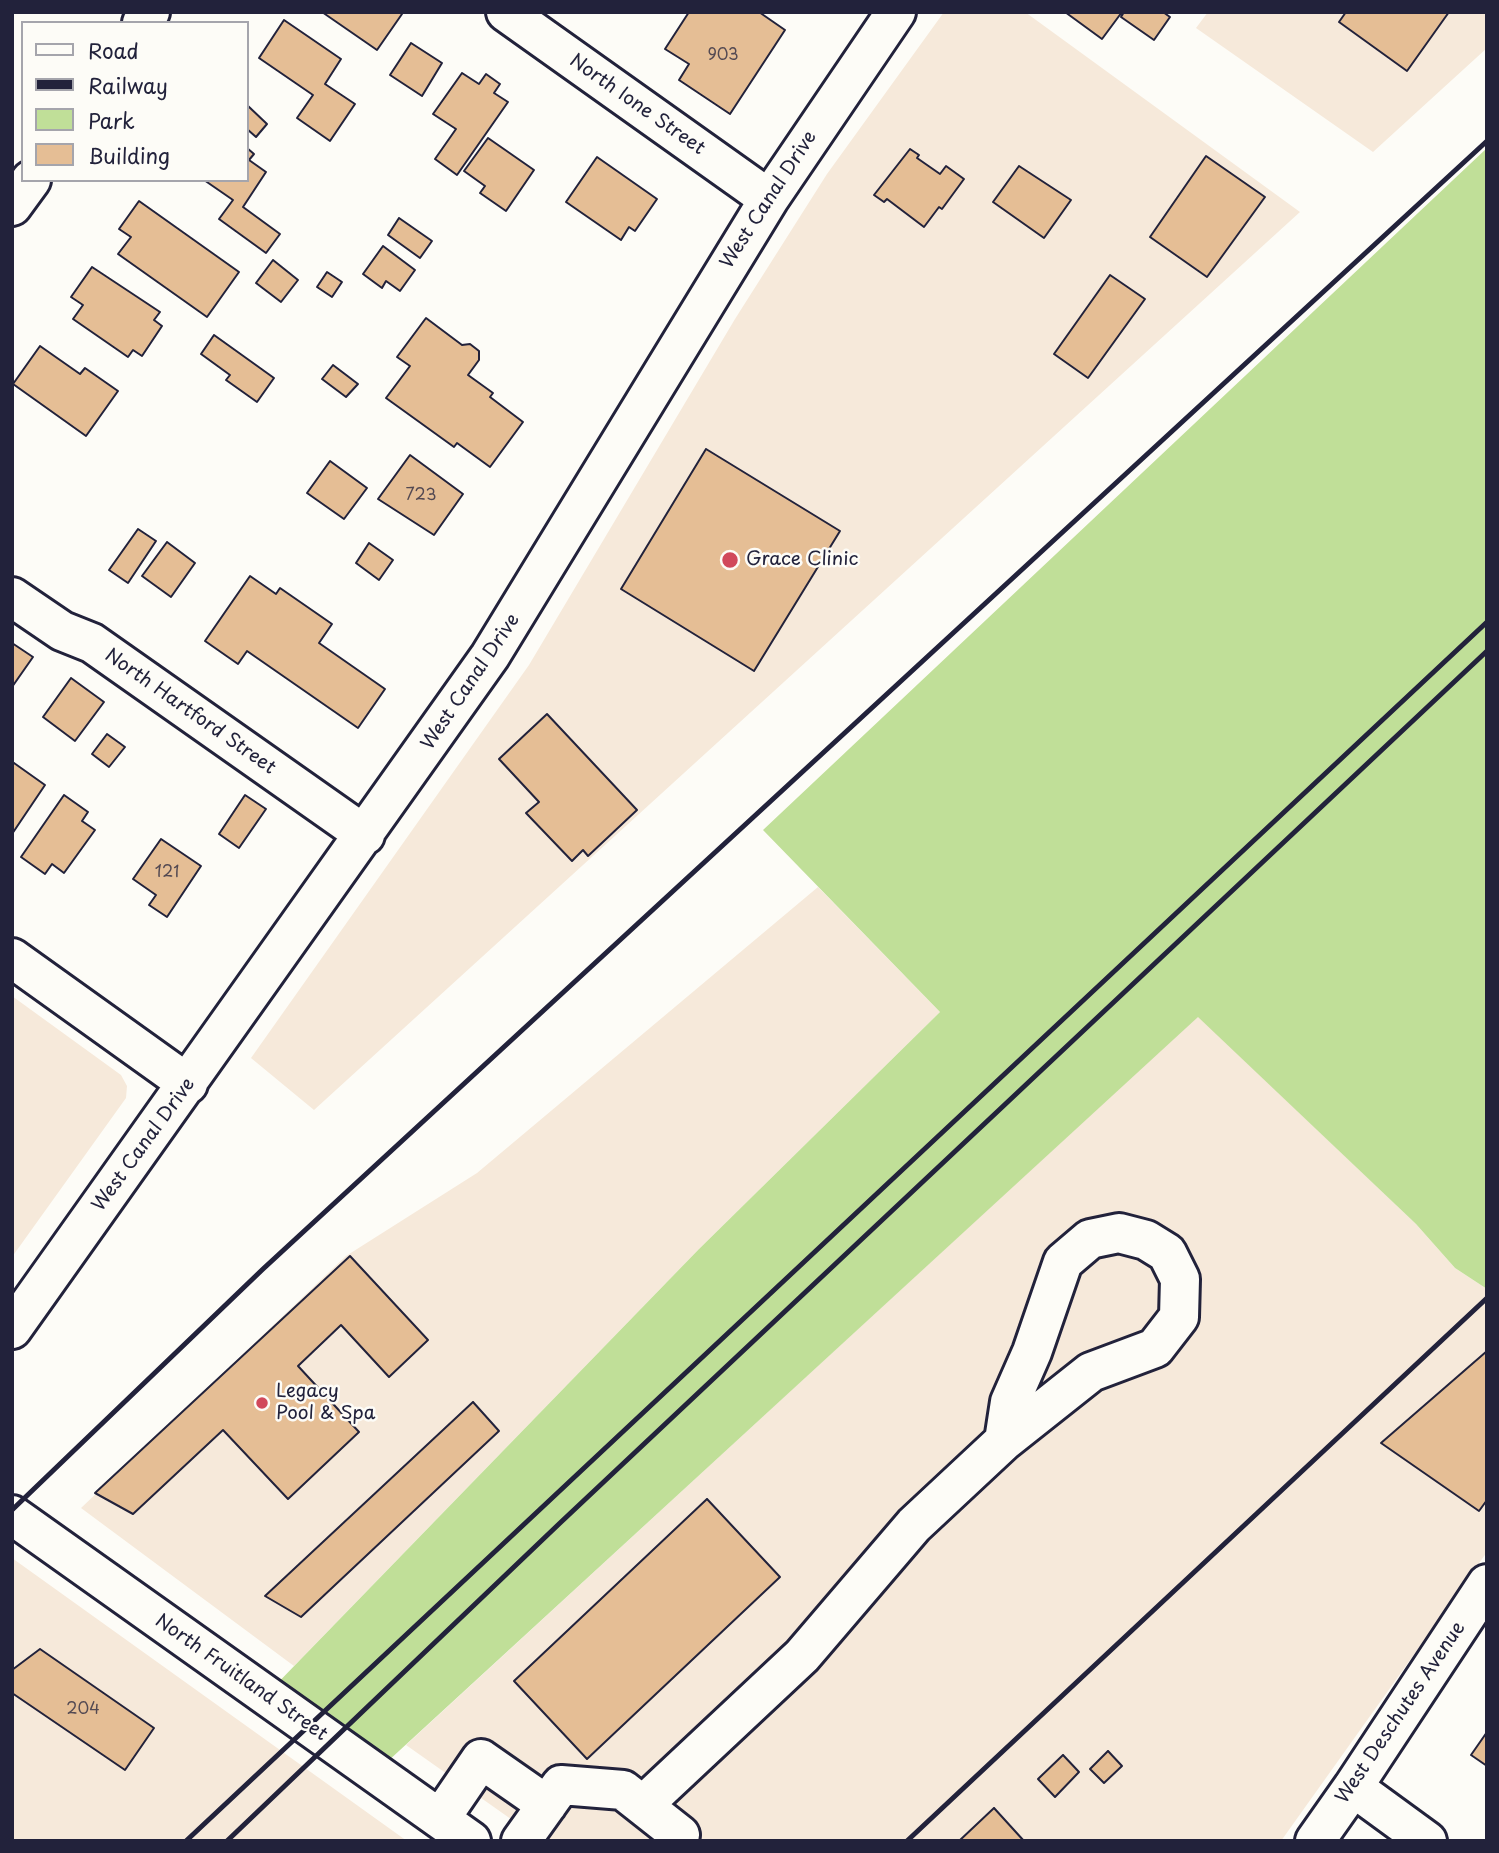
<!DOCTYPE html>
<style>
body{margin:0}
#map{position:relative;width:1499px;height:1853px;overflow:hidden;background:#fdfcf7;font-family:"Playpen Sans",sans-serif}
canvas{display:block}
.frame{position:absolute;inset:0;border:14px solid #22223b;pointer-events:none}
.legend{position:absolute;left:21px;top:21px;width:228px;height:161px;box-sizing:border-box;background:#fdfcf7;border:2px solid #a5a5ac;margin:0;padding:9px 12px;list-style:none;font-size:21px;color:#22223b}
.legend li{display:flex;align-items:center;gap:14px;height:35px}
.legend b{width:35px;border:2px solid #a5a5ac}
</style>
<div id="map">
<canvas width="1499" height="1853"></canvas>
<div class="frame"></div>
<ul class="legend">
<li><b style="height:9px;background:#fdfcf7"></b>Road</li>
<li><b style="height:9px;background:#22223b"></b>Railway</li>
<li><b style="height:19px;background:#c0df98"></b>Park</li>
<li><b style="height:19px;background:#e5be95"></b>Building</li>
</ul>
</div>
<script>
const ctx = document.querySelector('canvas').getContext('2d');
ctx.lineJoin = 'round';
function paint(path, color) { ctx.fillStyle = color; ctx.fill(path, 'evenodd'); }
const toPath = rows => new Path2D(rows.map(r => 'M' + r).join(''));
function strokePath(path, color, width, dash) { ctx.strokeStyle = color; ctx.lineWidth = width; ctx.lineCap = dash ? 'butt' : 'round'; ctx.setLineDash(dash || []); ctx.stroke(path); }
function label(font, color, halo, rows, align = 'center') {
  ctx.font = font + ' "Playpen Sans",sans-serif'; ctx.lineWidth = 5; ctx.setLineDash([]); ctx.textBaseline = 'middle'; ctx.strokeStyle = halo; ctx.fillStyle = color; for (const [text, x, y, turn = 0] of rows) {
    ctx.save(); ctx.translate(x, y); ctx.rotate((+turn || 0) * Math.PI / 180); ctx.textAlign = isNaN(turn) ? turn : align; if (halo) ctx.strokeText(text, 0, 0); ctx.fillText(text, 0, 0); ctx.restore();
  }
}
paint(toPath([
 [944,12,1025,12,1300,212,314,1110,251,1058,529,665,735,319,827,174],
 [1208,12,1487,12,1487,48,1373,152,1196,28],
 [818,887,940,1012,699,1249,294,1666,81,1508,346,1256,477,1173],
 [12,996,121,1075,127,1086,126,1098,12,1257],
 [1198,1016,1416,1224,1455,1268,1487,1289,1487,1552,1281,1841,542,1841,406,1745],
 [12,1558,407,1841,12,1841]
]), '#f6e9da');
paint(toPath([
 [1487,148,1487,1289,1455,1268,1416,1224,1198,1017,375,1773,266,1695,699,1249,940,1012,763,830]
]), '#c0df98');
const building = toPath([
 [322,12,399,12,402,14,377,50,322,12],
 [689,12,759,12,785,30,730,114,679,80,689,64,665,49,689,12],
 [1065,12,1122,12,1102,39,1065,12],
 [1124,12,1163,12,1170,17,1154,40,1121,17,1124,12],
 [1346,12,1449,12,1407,71,1339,22,1346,12],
 [284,20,341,59,325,84,355,104,330,141,297,118,313,95,259,58,284,20],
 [411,43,442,63,422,96,390,75,411,43],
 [462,73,479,84,486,74,500,84,494,93,508,102,457,175,435,159,456,129,433,114,462,73],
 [247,105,267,124,256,137,247,129,247,105],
 [488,138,534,170,506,211,480,193,485,186,464,171,488,138],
 [247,148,254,154,249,160,266,172,243,207,280,234,266,253,219,219,233,200,204,180,247,180,247,148],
 [910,149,919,155,917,158,940,174,946,166,964,179,942,209,939,207,924,227,887,199,884,202,874,195,910,149],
 [1206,156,1265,197,1207,277,1150,237,1206,156],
 [597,157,657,199,635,231,629,227,621,240,566,202,597,157],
 [1019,166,1071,200,1044,238,993,202,1019,166],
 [139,201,239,272,207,317,118,254,131,237,119,229,139,201],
 [399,218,432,241,420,258,388,235,399,218],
 [383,246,415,270,400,291,386,281,382,288,363,274,383,246],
 [273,260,298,280,281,302,256,283,273,260],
 [92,267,160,312,154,320,162,326,142,356,133,350,128,357,73,319,83,305,71,297,92,267],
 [327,272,342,282,332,297,317,287,327,272],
 [1110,275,1145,299,1088,378,1054,354,1110,275],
 [426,318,462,345,470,344,479,351,479,360,468,375,493,393,490,397,523,422,490,467,457,443,454,447,386,398,410,366,397,357,426,318],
 [214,335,274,378,257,402,226,380,230,375,201,354,214,335],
 [40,346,80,374,85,368,118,391,86,436,13,384,40,346],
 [333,365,358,384,346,397,322,379,333,365],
 [706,449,840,531,754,671,621,589,706,449],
 [410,455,463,494,434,535,378,499,410,455],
 [330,461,367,488,344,519,307,493,330,461],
 [138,529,156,541,128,583,109,570,138,529],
 [167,542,195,563,171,597,142,576,167,542],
 [369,543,393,560,379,580,356,563,369,543],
 [250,576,276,594,280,588,332,624,319,643,385,689,358,728,247,651,238,664,205,641,250,576],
 [12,643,33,657,12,687,12,643],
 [71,678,104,702,75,741,43,717,71,678],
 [547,714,637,810,588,856,583,850,572,861,526,813,539,802,499,759,547,714],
 [107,734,125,747,109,767,92,754,107,734],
 [14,763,45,785,12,834,12,765,14,763],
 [64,795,88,812,82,821,95,830,64,873,52,864,45,874,21,857,64,795],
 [245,795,266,809,239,848,219,834,245,795],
 [161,839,201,866,167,917,149,905,156,895,133,879,161,839],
 [350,1256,428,1340,389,1377,341,1325,298,1366,359,1432,288,1499,223,1430,133,1514,95,1493,350,1256],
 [1487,1351,1487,1500,1479,1511,1381,1443,1487,1351],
 [473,1402,499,1431,301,1617,265,1596,473,1402],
 [707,1499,780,1577,587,1759,514,1681,707,1499],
 [40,1649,154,1728,125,1770,12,1693,12,1670,40,1649],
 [1487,1732,1487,1766,1471,1755,1487,1732],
 [1108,1751,1122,1766,1104,1783,1090,1769,1108,1751],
 [1063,1755,1079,1772,1055,1797,1038,1779,1063,1755],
 [994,1808,1024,1841,959,1841,994,1808]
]);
paint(building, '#e5be95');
strokePath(building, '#22223b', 2);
const minor = toPath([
 [506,12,769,199],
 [142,23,150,12],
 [12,206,31,180],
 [12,597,62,631,92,643,365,835],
 [12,958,188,1084],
 [12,1329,490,656,769,199,896,12],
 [12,1515,471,1841],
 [1353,1787,1427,1841],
 [643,1805,802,1656,914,1525,1004,1441,1091,1372,1155,1348,1179,1317,1180,1279,1167,1253,1146,1240,1119,1233,1090,1239,1063,1262,1032,1352,1010,1402,1004,1441],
 [440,1819,481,1759,547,1805],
 [521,1841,561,1785,623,1790,680,1835,676,1841],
 [1315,1841,1353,1787,1487,1584]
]);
strokePath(minor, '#22223b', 44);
strokePath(minor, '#fdfcf7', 38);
strokePath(toPath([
 [12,1510,263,1269,1487,141],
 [186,1841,1487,622],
 [227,1841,560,1523,1487,651],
 [907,1841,1487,1298]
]), '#22223b', 5);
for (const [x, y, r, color] of [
 [730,560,9,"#d1495b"],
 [262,1403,7,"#d1495b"]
]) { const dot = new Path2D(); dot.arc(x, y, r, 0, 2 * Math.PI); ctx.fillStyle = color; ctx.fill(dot); strokePath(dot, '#fdfcf7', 2.5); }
label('16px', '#534952', null, [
 ["903",723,56],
 ["723",421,496],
 ["121",167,873],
 ["204",83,1710]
]);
label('19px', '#22223b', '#fdfcf7', [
 ["North Ione Street",637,105,35],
 ["West Canal Drive",769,200,-57],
 ["West Canal Drive",471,682,-56],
 ["North Hartford Street",190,712,35],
 ["West Canal Drive",144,1145,-54],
 ["North Fruitland Street",241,1678,35],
 ["West Deschutes Avenue",1401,1713,-56]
]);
label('19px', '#22223b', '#fdfcf7', [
 ["Grace Clinic",746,560],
 ["Legacy",276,1392],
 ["Pool & Spa",276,1414]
], 'left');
</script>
